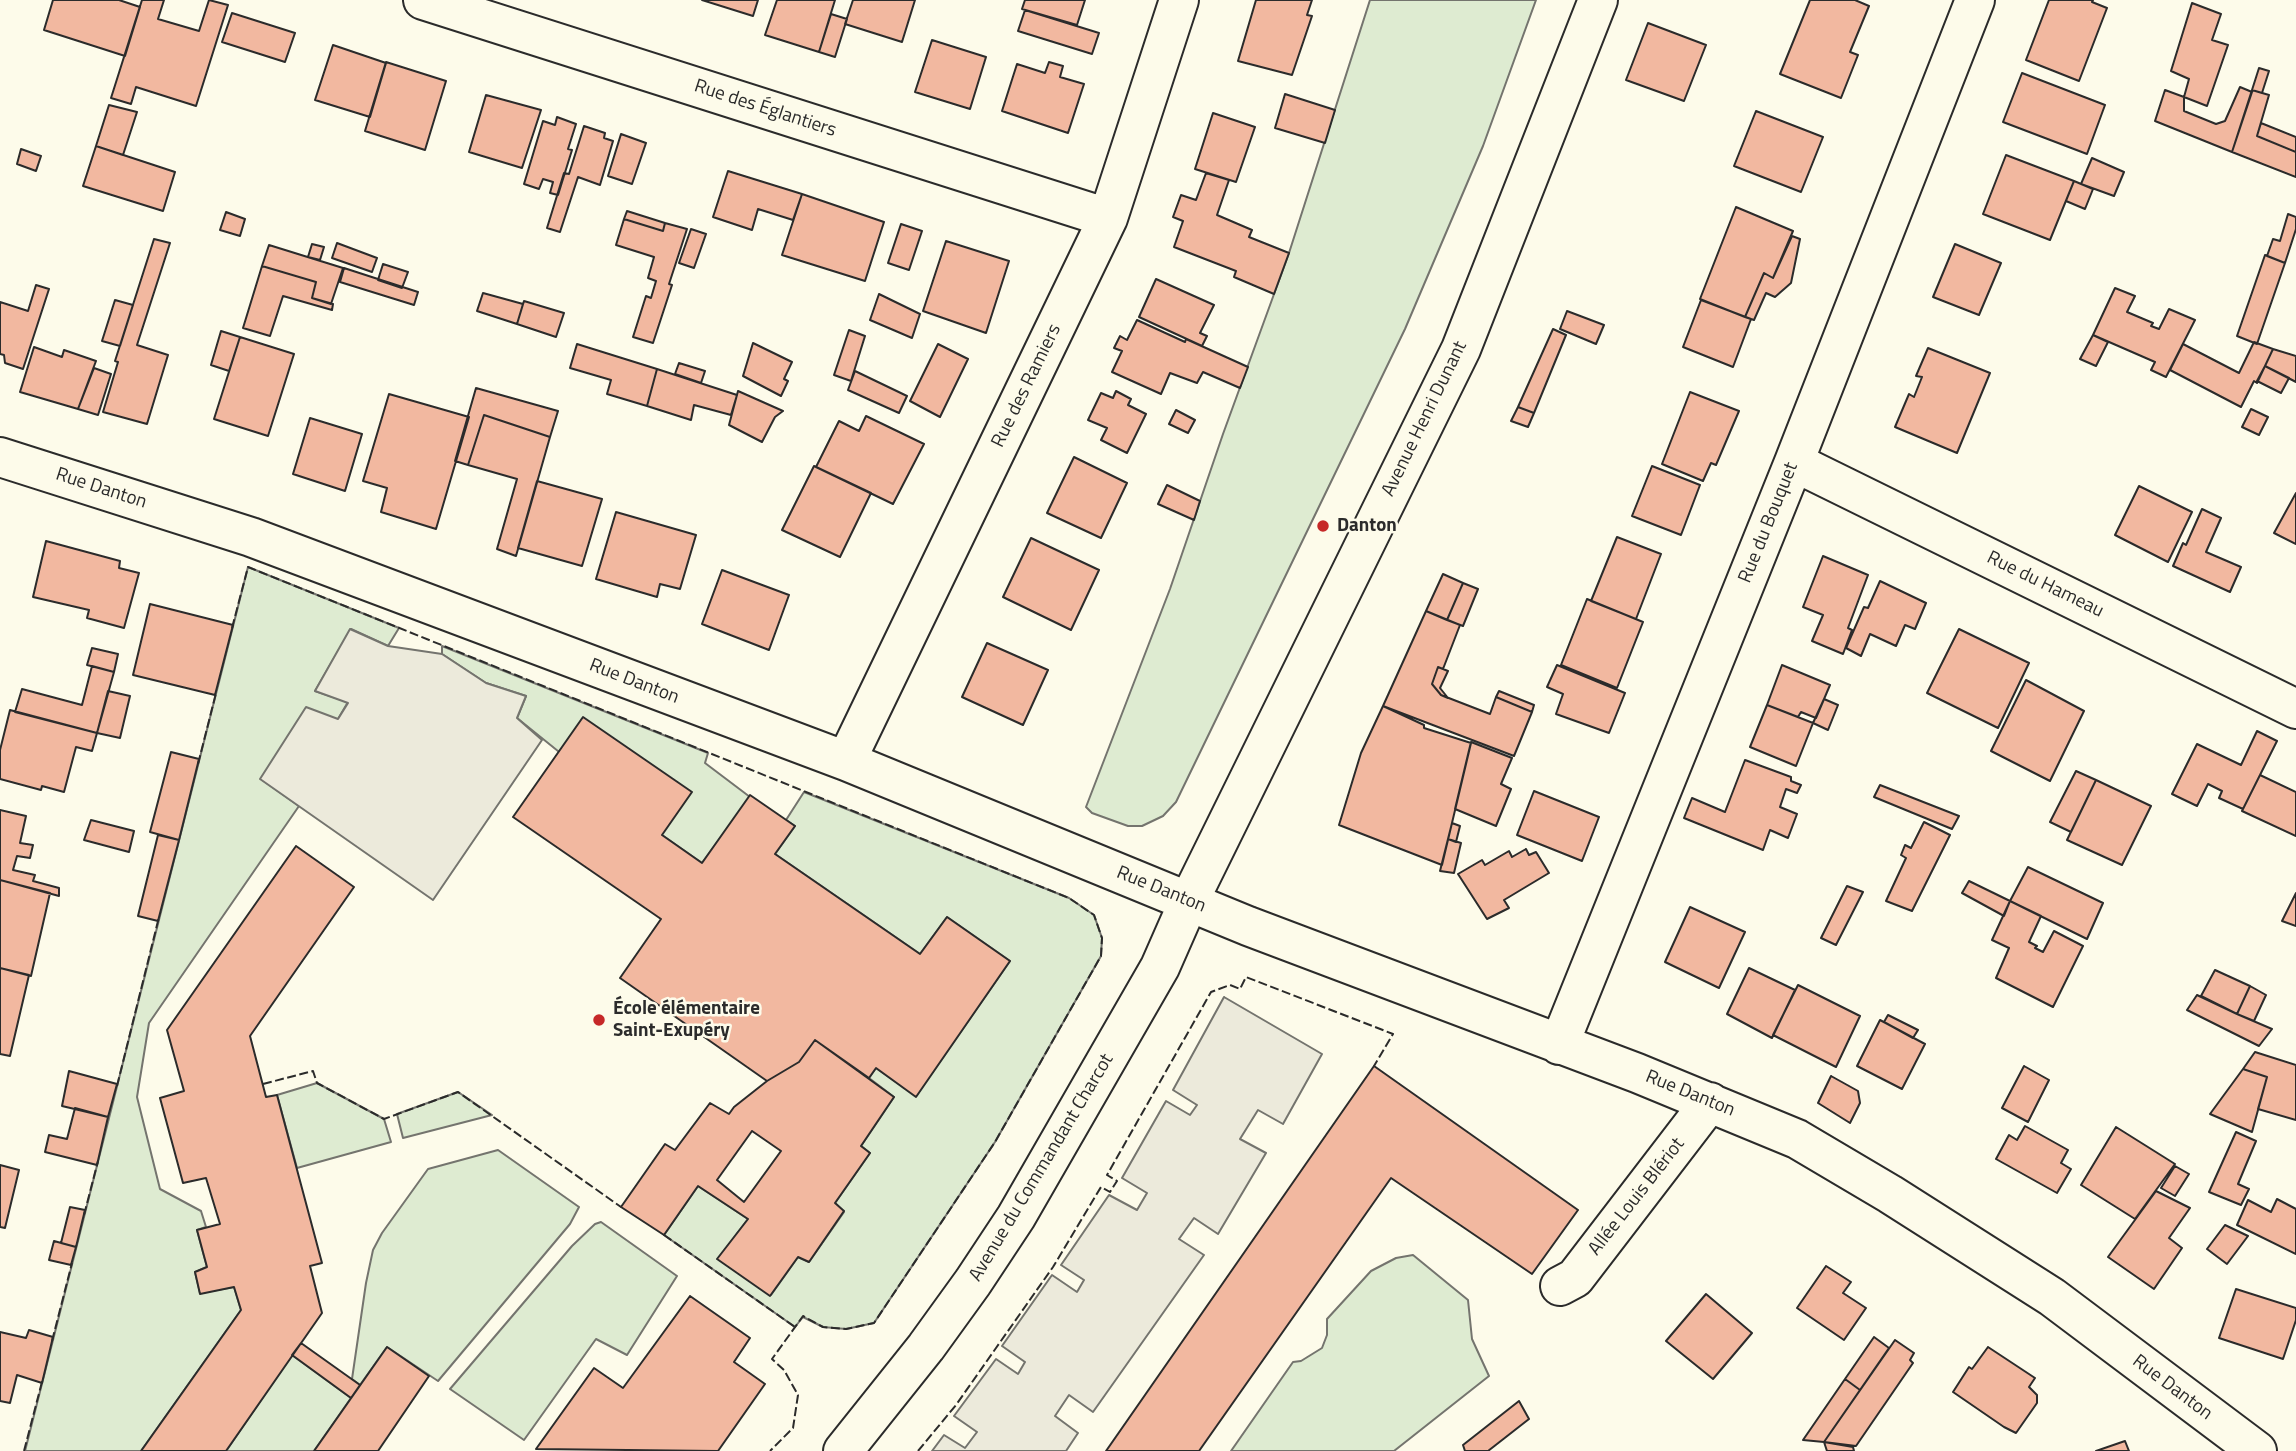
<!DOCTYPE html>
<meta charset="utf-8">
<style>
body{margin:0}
canvas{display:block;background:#fdfbea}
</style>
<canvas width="2296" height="1451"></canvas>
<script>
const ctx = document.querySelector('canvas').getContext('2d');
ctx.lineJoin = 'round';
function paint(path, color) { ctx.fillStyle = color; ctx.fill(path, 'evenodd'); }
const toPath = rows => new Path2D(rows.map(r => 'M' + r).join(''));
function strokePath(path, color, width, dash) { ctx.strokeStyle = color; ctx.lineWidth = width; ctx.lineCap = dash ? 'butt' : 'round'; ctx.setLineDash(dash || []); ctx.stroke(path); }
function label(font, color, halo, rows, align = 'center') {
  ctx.font = font + ' "Titillium Web",sans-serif'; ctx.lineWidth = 5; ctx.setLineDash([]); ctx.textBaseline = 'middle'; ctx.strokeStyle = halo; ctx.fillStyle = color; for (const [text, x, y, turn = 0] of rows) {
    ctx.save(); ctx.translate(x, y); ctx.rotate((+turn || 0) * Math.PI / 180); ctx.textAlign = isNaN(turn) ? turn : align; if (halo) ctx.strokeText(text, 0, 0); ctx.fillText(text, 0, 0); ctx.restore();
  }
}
const green = toPath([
 [1370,0,1536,0,1483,146,1405,329,1176,802,1163,816,1142,826,1128,826,1092,813,1086,807,1170,589,1223,434,1289,253,1370,0],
 [248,567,399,628,388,646,351,629,315,691,348,702,338,719,261,779,299,806,149,1023,137,1097,160,1189,201,1211,206,1227,197,1230,207,1267,195,1272,200,1293,234,1287,241,1310,141,1451,25,1451,248,567],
 [442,646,708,753,705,763,750,797,702,863,662,835,517,718,526,696,486,683,442,654,442,646],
 [804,792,1069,898,1094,915,1102,938,1101,956,995,1142,874,1323,846,1329,823,1327,803,1317,795,1327,664,1235,698,1186,748,1219,718,1259,771,1295,798,1257,809,1262,844,1212,835,1203,870,1153,861,1146,894,1097,869,1078,876,1068,916,1096,1010,961,947,917,920,954,775,854,795,826,786,820,804,792],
 [317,1083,384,1119,391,1142,297,1168,277,1095,317,1083],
 [458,1092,492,1115,403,1138,397,1114,458,1092],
 [498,1150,579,1207,570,1224,438,1381,387,1347,360,1385,352,1379,366,1283,373,1250,382,1233,428,1169,498,1150],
 [601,1222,677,1276,627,1355,596,1339,524,1440,450,1389,572,1246,595,1224,601,1222],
 [1413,1255,1468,1300,1472,1339,1489,1376,1394,1451,1231,1451,1293,1362,1301,1361,1322,1348,1327,1335,1327,1319,1371,1271,1396,1258,1413,1255],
 [292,1355,351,1398,314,1451,226,1451,292,1355]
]);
paint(green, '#deebd1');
strokePath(green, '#74746e', 2);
const parking = toPath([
 [350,629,388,646,442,654,486,683,526,696,517,718,542,740,433,900,260,779,306,707,338,719,348,703,315,691,350,629],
 [1224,997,1322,1054,1283,1124,1258,1110,1240,1139,1266,1153,1218,1234,1194,1218,1179,1239,1204,1255,1093,1412,1069,1395,1055,1416,1078,1433,1066,1451,932,1451,944,1435,965,1448,977,1432,954,1416,996,1359,1018,1374,1025,1362,1002,1346,1052,1275,1077,1292,1084,1280,1061,1265,1109,1195,1137,1210,1147,1193,1122,1178,1166,1101,1190,1115,1197,1105,1173,1090,1224,997]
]);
paint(parking, '#eceadb');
strokePath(parking, '#74746e', 2);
const building = toPath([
 [53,0,119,0,140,7,125,56,44,30,53,0],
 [142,0,164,0,158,19,199,31,209,0,228,5,196,106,136,87,131,104,111,98,142,0],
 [702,0,758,0,753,16,702,0],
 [777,0,835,0,819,52,765,35,777,0],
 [853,0,915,0,902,42,845,24,853,0],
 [1025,0,1085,0,1077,25,1022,9,1025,0],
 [1256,0,1312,0,1307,15,1312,16,1292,75,1238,61,1256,0],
 [1810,0,1855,0,1869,6,1850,52,1858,55,1841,98,1780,74,1810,0],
 [2049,0,2093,0,2092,2,2107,8,2079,81,2026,60,2049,0],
 [2192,3,2221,14,2212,40,2228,45,2207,106,2184,97,2189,79,2171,71,2192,3],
 [1025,10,1099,33,1092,54,1018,31,1025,10],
 [232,13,295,33,285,62,222,42,232,13],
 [831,14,847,19,835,57,819,52,831,14],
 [1648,23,1706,45,1684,101,1626,80,1648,23],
 [932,40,986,57,970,109,915,92,932,40],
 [333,45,386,63,370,117,315,100,333,45],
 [386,62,446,81,425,150,365,131,386,62],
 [1049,62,1063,66,1060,77,1084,84,1068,133,1002,111,1017,64,1045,73,1049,62],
 [2259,68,2269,71,2262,93,2252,90,2259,68],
 [2022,73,2105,105,2087,154,2003,122,2022,73],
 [2240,87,2252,92,2232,152,2155,121,2165,90,2184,97,2184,111,2216,124,2225,121,2240,87],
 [2252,90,2269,95,2257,136,2296,152,2296,177,2232,152,2252,90],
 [1285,94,1335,110,1325,143,1275,128,1285,94],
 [486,95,541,110,522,168,469,152,486,95],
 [109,105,137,112,123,155,96,146,109,105],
 [1756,111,1823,137,1801,192,1734,166,1756,111],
 [1213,113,1255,127,1236,182,1195,169,1213,113],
 [557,117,576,124,568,149,572,150,558,195,550,193,553,182,543,179,539,189,524,184,543,121,555,125,557,117],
 [2261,123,2296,137,2296,152,2257,136,2261,123],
 [584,126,605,133,604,138,613,141,600,185,578,177,560,232,547,228,564,173,569,174,584,126],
 [621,134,646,143,632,184,608,176,621,134],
 [96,146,175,172,163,211,83,186,96,146],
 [21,149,41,156,36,171,17,164,21,149],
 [2006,155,2074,181,2050,240,1983,214,2006,155],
 [2092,158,2124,172,2114,196,2081,184,2092,158],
 [728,171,802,194,793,220,758,209,752,230,713,217,728,171],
 [1206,173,1229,180,1217,215,1252,230,1249,237,1289,253,1274,294,1234,277,1236,271,1174,247,1183,221,1173,217,1181,195,1196,200,1206,173],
 [2074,181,2093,189,2085,209,2066,201,2074,181],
 [802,194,884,222,865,281,782,255,802,194],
 [1736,207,1793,231,1773,278,1764,273,1745,317,1700,299,1736,207],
 [627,211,665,223,663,231,624,219,627,211],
 [226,212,245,219,240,236,220,230,226,212],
 [2288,214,2296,217,2296,229,2285,263,2267,256,2273,239,2280,241,2288,214],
 [624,219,663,231,665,223,687,229,669,284,672,285,653,343,633,337,646,296,651,298,656,281,648,278,654,257,616,245,624,219],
 [901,224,922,231,909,270,888,263,901,224],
 [691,229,706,234,694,268,679,263,691,229],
 [1792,236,1800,239,1791,283,1775,297,1766,293,1754,320,1745,317,1764,273,1773,278,1792,236],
 [154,239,170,243,137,345,168,355,147,424,103,412,118,362,115,361,154,239],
 [946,241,1009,261,986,333,923,311,946,241],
 [337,243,377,258,372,272,332,258,337,243],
 [312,244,324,247,320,260,308,257,312,244],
 [1955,244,2001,263,1979,315,1933,297,1955,244],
 [269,245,343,268,331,304,312,298,316,282,262,266,269,245],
 [2265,255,2285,263,2257,344,2237,336,2265,255],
 [383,264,408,272,402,288,378,280,383,264],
 [262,266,316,282,312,298,333,304,332,310,283,296,270,336,243,328,262,266],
 [344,268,418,292,414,305,340,282,344,268],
 [1156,279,1214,305,1200,333,1207,336,1202,346,1139,317,1156,279],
 [36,285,49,289,23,369,5,363,4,355,0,354,0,302,28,311,36,285],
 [2115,288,2135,296,2127,312,2153,323,2151,326,2159,329,2169,309,2195,320,2166,377,2151,370,2155,362,2093,335,2115,288],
 [483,293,523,304,517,324,477,311,483,293],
 [879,294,920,314,912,338,870,320,879,294],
 [115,300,133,305,120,346,102,341,115,300],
 [1701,300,1751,319,1733,367,1683,347,1701,300],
 [524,301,564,313,556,337,517,324,524,301],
 [1567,311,1604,325,1596,344,1560,329,1567,311],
 [1137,320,1185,342,1186,339,1248,367,1240,388,1203,372,1197,383,1170,373,1161,394,1112,372,1122,351,1114,348,1120,336,1127,340,1137,320],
 [1553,329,1566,335,1534,413,1518,407,1553,329],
 [849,330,865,336,851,381,834,375,849,330],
 [221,331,240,337,229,371,211,365,221,331],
 [2093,335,2108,342,2096,366,2080,359,2093,335],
 [240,337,294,354,268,436,214,419,240,337],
 [2254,342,2273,349,2257,383,2254,381,2241,407,2170,370,2183,344,2239,373,2254,342],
 [753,343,792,362,784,379,788,381,781,396,743,376,753,343],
 [577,344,657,369,647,406,607,394,611,380,570,368,577,344],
 [938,344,968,359,940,417,910,401,938,344],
 [34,347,62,357,64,350,96,361,78,409,20,392,34,347],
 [1928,348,1990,373,1957,453,1895,427,1909,394,1914,397,1922,377,1916,376,1928,348],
 [2273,349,2296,356,2296,382,2265,366,2273,349],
 [679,363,705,371,701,383,675,374,679,363],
 [2265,366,2289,378,2281,393,2257,381,2265,366],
 [94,368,111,374,98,415,78,409,94,368],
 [657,369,737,395,731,415,694,405,691,420,647,406,657,369],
 [855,371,907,396,899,413,848,390,855,371],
 [476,388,558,411,550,437,484,415,468,465,455,461,476,388],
 [738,391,783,411,775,417,762,442,729,425,738,391],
 [1116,391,1131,399,1128,405,1146,414,1127,453,1101,440,1107,428,1088,420,1101,393,1113,398,1116,391],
 [1690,392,1739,411,1716,465,1711,463,1703,481,1662,464,1690,392],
 [389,394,469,417,436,529,381,512,387,488,363,481,389,394],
 [1518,407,1534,413,1528,427,1511,421,1518,407],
 [2251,409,2268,417,2259,435,2242,427,2251,409],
 [1176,410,1195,420,1188,433,1169,424,1176,410],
 [484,415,550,437,516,556,497,549,517,479,468,465,484,415],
 [866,416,924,444,893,504,816,467,839,421,859,431,866,416],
 [310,418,362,434,345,491,293,474,310,418],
 [1074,457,1127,483,1101,538,1047,513,1074,457],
 [814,466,871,493,840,557,782,530,814,466],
 [1652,466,1700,485,1681,535,1632,516,1652,466],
 [537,481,602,499,582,566,518,548,537,481],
 [1167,485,1200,501,1194,520,1158,504,1167,485],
 [2139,486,2192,512,2168,562,2115,535,2139,486],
 [2296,493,2296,544,2274,533,2296,493],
 [2202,509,2221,518,2206,552,2241,567,2230,592,2173,566,2183,543,2186,545,2202,509],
 [616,512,696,535,680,589,660,584,657,597,596,579,616,512],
 [1617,537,1661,554,1636,619,1591,601,1617,537],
 [1031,538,1099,570,1071,630,1003,597,1031,538],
 [46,541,120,561,119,568,139,573,124,628,87,618,89,610,33,597,46,541],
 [1823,556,1868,575,1848,628,1852,630,1843,654,1812,641,1823,615,1803,607,1823,556],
 [722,570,789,595,769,650,702,624,722,570],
 [1443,574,1463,583,1447,620,1426,611,1443,574],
 [1880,581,1926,603,1915,629,1905,625,1896,646,1870,634,1861,656,1846,648,1864,607,1868,608,1880,581],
 [1463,583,1478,589,1463,626,1447,620,1463,583],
 [1587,599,1643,622,1617,688,1561,665,1587,599],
 [150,604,233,625,215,695,133,675,150,604],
 [1426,611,1460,625,1443,669,1438,667,1432,684,1441,695,1490,714,1496,697,1532,712,1514,756,1383,706,1426,611],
 [1959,629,2029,663,1998,728,1927,693,1959,629],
 [987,643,1048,670,1023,725,962,697,987,643],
 [92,648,118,654,114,672,87,665,92,648],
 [1557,665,1625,693,1609,733,1556,714,1563,694,1547,687,1557,665],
 [1782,665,1830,685,1816,718,1801,712,1798,717,1767,705,1782,665],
 [92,666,114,672,97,733,15,712,22,689,82,705,92,666],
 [1438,667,1448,671,1440,688,1448,698,1441,695,1432,684,1438,667],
 [2026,680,2084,711,2050,781,1991,751,2026,680],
 [108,691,130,696,120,738,97,733,108,691],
 [1499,691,1534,705,1532,712,1496,697,1499,691],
 [1824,699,1838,705,1828,730,1813,723,1824,699],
 [1767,705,1813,723,1796,766,1750,747,1767,705],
 [1383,706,1424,725,1424,728,1471,743,1442,865,1339,825,1361,753,1383,706],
 [10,710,97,733,92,751,76,747,64,792,42,786,41,790,0,779,0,750,10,710],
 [583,717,692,792,662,835,702,863,750,795,795,826,775,854,920,954,947,917,1010,961,916,1097,876,1068,869,1078,815,1040,799,1062,767,1081,620,978,661,919,513,817,583,717],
 [2257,731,2277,741,2243,809,2219,798,2222,791,2208,784,2197,806,2172,794,2197,744,2241,765,2257,731],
 [1471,742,1512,758,1501,784,1511,789,1496,826,1455,809,1471,742],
 [171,752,199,759,179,840,150,832,171,752],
 [1745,760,1791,777,1791,781,1801,785,1797,793,1786,789,1780,807,1797,814,1788,838,1770,830,1763,850,1684,818,1692,798,1725,812,1745,760],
 [2076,771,2096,780,2071,832,2050,822,2076,771],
 [2260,775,2296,792,2296,836,2242,811,2260,775],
 [2096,780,2151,806,2122,865,2067,840,2096,780],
 [1880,785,1959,816,1952,829,1874,797,1880,785],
 [1534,791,1599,817,1582,861,1517,835,1534,791],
 [0,810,26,816,20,843,33,845,30,858,17,856,13,870,35,875,33,881,59,888,59,896,0,880,0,810],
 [91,820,134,831,129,852,84,840,91,820],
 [1924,822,1950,835,1912,911,1886,901,1906,858,1901,855,1905,845,1911,848,1924,822],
 [1452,823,1460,826,1456,842,1448,839,1452,823],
 [158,835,179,840,158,921,138,916,158,835],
 [1448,839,1461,843,1454,873,1440,871,1448,839],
 [296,846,354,887,250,1036,266,1097,277,1095,322,1263,310,1266,322,1313,226,1451,141,1451,241,1310,234,1287,200,1294,195,1272,207,1267,197,1230,220,1224,206,1178,183,1183,160,1098,184,1091,167,1030,296,846],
 [1526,849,1529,855,1536,852,1549,873,1504,900,1509,908,1487,919,1458,874,1482,860,1485,865,1509,851,1512,857,1526,849],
 [2028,867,2103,903,2087,939,2010,901,2028,867],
 [0,880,50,893,31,976,0,968,0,880],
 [1969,881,2010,901,2004,916,1962,893,1969,881],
 [1847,886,1863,892,1836,945,1821,938,1847,886],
 [2296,893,2296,926,2282,921,2296,893],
 [2010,901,2041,916,2029,942,2037,946,2035,948,2043,952,2054,931,2083,946,2053,1007,1996,978,2009,948,1992,940,2010,901],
 [1690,907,1745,932,1719,988,1665,962,1690,907],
 [0,968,29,975,10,1056,0,1054,0,968],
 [1749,968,1795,990,1772,1038,1727,1014,1749,968],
 [2215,970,2250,986,2237,1014,2201,996,2215,970],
 [1798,985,1860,1016,1836,1067,1773,1035,1798,985],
 [2250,986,2266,995,2254,1021,2237,1014,2250,986],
 [2197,995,2237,1014,2272,1029,2259,1046,2187,1010,2197,995],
 [1888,1015,1918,1030,1913,1038,1884,1022,1888,1015],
 [1880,1020,1925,1044,1902,1089,1857,1066,1880,1020],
 [815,1040,894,1097,861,1146,870,1153,835,1203,844,1211,809,1262,798,1257,770,1296,717,1259,748,1219,698,1186,664,1235,621,1207,665,1144,675,1150,710,1103,729,1114,734,1107,767,1081,799,1062,815,1040],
 [752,1131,781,1151,744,1202,717,1180,752,1131],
 [2255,1052,2296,1065,2296,1120,2258,1109,2267,1077,2243,1069,2255,1052],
 [1374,1066,1578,1210,1532,1274,1391,1178,1199,1451,1106,1451,1374,1066],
 [2024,1066,2049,1080,2028,1122,2002,1108,2024,1066],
 [2243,1069,2267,1077,2252,1132,2210,1114,2243,1069],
 [69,1071,117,1084,108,1117,62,1106,69,1071],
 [1831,1076,1858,1091,1860,1103,1850,1123,1818,1103,1831,1076],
 [75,1108,108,1117,97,1165,45,1152,49,1135,67,1139,75,1108],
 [2025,1126,2068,1150,2061,1163,2071,1169,2057,1193,1996,1159,2009,1135,2017,1140,2025,1126],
 [2116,1127,2175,1164,2135,1219,2081,1185,2116,1127],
 [2236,1132,2256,1141,2238,1184,2249,1189,2241,1205,2209,1192,2236,1132],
 [0,1165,19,1170,5,1228,0,1227,0,1165],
 [2175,1166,2189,1174,2175,1196,2161,1188,2175,1166],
 [2156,1191,2190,1208,2169,1238,2182,1248,2154,1289,2108,1257,2156,1191],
 [2277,1199,2296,1209,2296,1254,2237,1225,2248,1200,2271,1212,2277,1199],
 [70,1207,85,1210,76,1247,61,1243,70,1207],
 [2225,1225,2248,1236,2227,1264,2207,1249,2225,1225],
 [54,1241,76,1247,71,1265,49,1260,54,1241],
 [1826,1266,1851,1282,1843,1293,1866,1308,1844,1340,1797,1308,1826,1266],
 [2236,1289,2296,1308,2296,1320,2283,1359,2219,1338,2236,1289],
 [1706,1294,1752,1333,1713,1379,1666,1341,1706,1294],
 [690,1296,750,1338,734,1362,765,1384,718,1451,536,1449,594,1368,623,1388,690,1296],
 [29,1330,53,1337,42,1383,17,1375,10,1403,0,1401,0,1332,26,1338,29,1330],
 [1874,1337,1889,1348,1860,1390,1845,1379,1874,1337],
 [1895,1340,1914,1353,1910,1360,1913,1363,1856,1446,1824,1442,1895,1340],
 [301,1343,360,1385,351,1398,292,1355,301,1343],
 [387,1347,429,1376,378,1451,314,1451,387,1347],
 [1988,1347,2035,1378,2029,1387,2037,1395,2037,1403,2016,1433,2004,1427,1953,1392,1969,1367,1972,1369,1988,1347],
 [1845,1379,1860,1390,1824,1442,1803,1440,1845,1379],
 [1519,1401,1529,1419,1488,1451,1465,1451,1463,1445,1519,1401],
 [2125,1441,2129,1451,2096,1451,2125,1441],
 [1824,1442,1853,1447,1854,1451,1827,1451,1824,1442]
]);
paint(building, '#f2b8a0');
strokePath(building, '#2b2b2b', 2);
const minor = toPath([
 [423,0,1108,218],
 [0,457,251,537,846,761,1248,926,1637,1073,1797,1139,1890,1194,2052,1297,2257,1451],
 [1794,462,2296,709],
 [846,761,1108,218,1179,0],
 [1559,1045,1794,462,1975,0],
 [1560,1286,1575,1278,1710,1102],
 [843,1451,926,1347,973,1282,1016,1217,1160,967,1189,901,1461,349,1598,0]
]);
strokePath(minor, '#2b2b2b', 42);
strokePath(minor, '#fdfbea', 38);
strokePath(toPath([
 [232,628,248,567,1069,898,1094,915,1102,938,1101,956,995,1142,874,1323,846,1329,823,1327,803,1316,772,1359,784,1370,798,1395,793,1428,770,1451],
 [198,764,216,693],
 [263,1084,313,1071,317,1083,384,1119,458,1092,621,1207],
 [117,1086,159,917],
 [84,1215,98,1161],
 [664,1235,795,1327],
 [52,1341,72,1263],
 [24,1451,43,1378],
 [918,1451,956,1405,996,1348,1053,1267,1101,1187,1110,1192,1117,1181,1107,1175,1211,992,1230,985,1240,989,1246,977,1393,1034,1374,1066]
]), '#2b2b2b', 2, [9, 3.5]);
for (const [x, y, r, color] of [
 [1323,526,7,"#c62828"],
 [599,1020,7,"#c62828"]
]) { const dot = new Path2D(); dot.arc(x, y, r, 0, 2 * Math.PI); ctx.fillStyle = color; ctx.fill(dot); strokePath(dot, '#fdfbea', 2.5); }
label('19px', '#2b2b2b', '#fdfbea', [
 ["Rue des Églantiers",765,109,18],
 ["Rue des Ramiers",1027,386,-64],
 ["Avenue Henri Dunant",1425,419,-64],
 ["Rue Danton",101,489,18],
 ["Rue du Bouquet",1769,523,-68],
 ["Rue du Hameau",2045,585,26],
 ["Rue Danton",634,682,21],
 ["Rue Danton",1161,890,22],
 ["Rue Danton",1690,1094,22],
 ["Avenue du Commandant Charcot",1042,1168,-59],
 ["Allée Louis Blériot",1637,1197,-52],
 ["Rue Danton",2172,1388,37]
]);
label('bold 19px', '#2b2b2b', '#fdfbea', [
 ["Danton",1337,526],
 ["École élémentaire",613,1009],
 ["Saint-Exupéry",613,1031]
], 'left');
</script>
